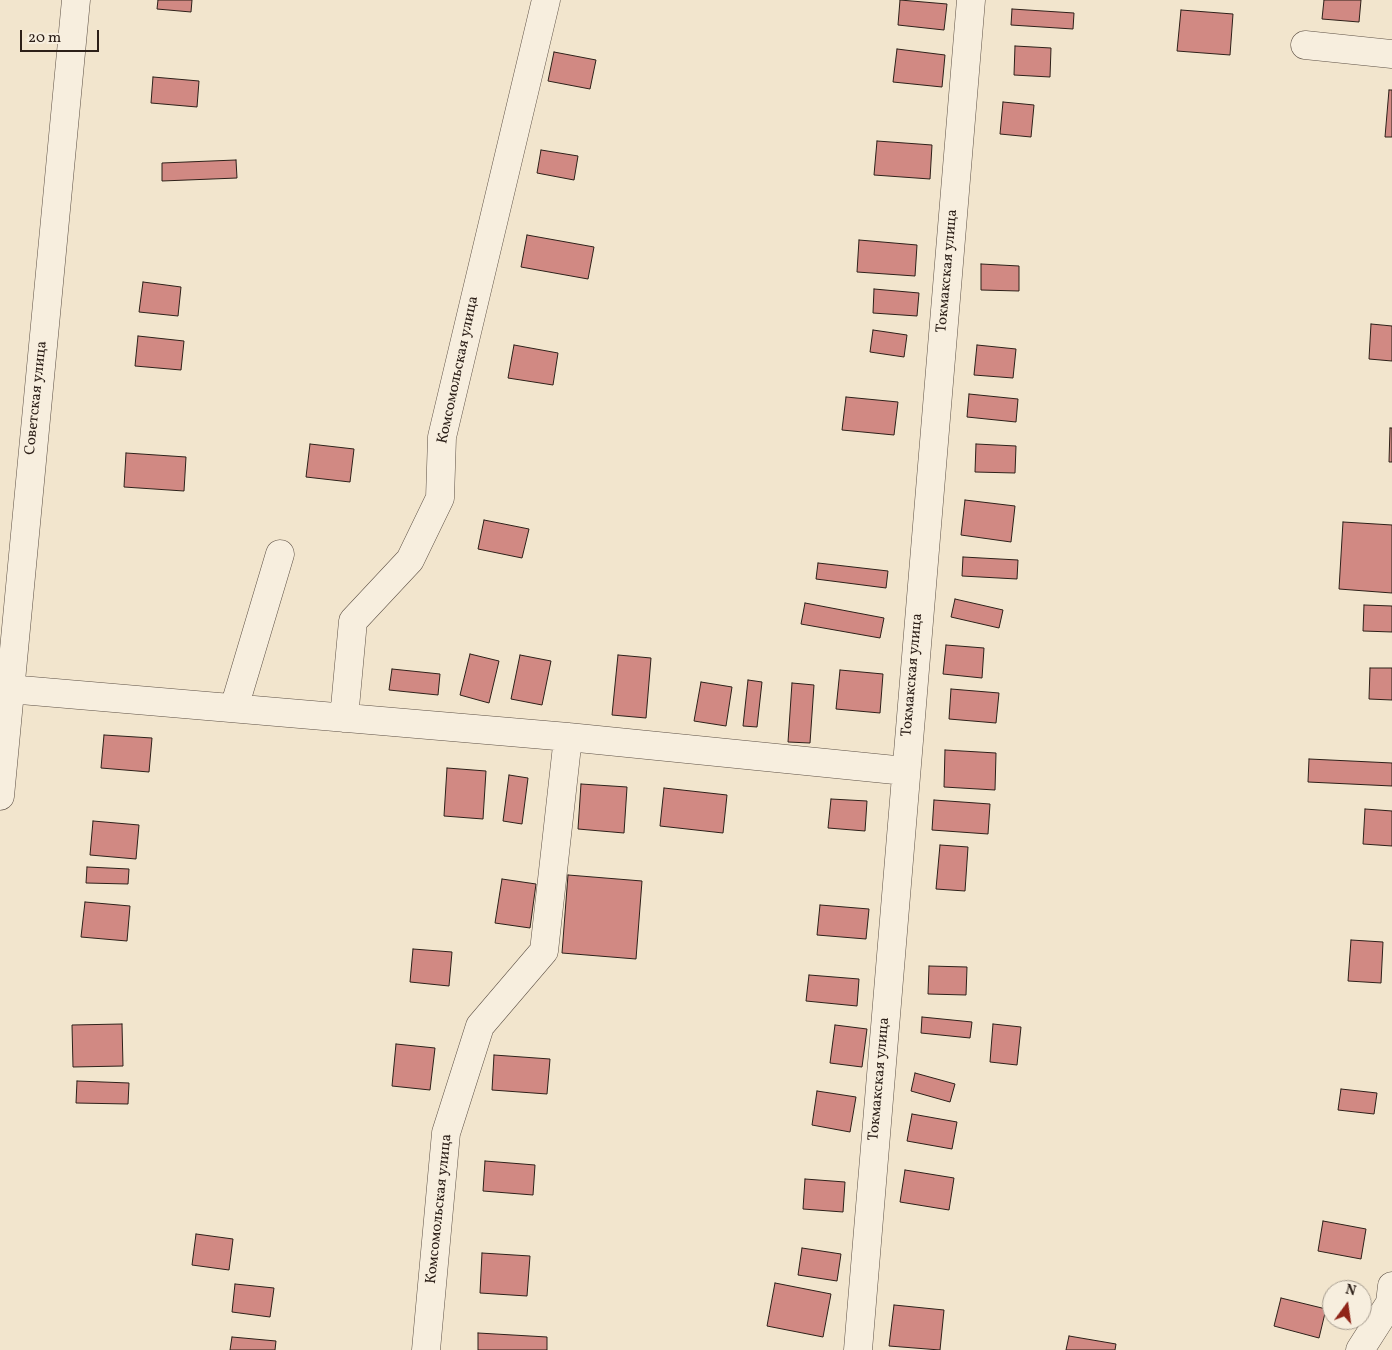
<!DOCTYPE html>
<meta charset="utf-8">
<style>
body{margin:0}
#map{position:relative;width:1392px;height:1350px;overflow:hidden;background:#f2e5cd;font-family:Vollkorn,serif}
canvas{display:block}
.north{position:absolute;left:1322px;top:1280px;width:50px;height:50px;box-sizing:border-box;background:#f7eede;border:1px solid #a69c8f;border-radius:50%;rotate:14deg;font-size:14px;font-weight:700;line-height:20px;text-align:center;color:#2d2019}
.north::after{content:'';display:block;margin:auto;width:18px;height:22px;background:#8f2418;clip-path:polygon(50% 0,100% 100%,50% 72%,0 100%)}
.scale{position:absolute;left:20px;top:30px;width:79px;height:22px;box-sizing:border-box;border:2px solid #2d2019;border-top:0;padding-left:6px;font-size:15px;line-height:18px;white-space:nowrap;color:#2d2019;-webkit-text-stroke:4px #f7eede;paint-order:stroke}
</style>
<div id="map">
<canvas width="1392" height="1350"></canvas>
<div class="north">N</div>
<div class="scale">20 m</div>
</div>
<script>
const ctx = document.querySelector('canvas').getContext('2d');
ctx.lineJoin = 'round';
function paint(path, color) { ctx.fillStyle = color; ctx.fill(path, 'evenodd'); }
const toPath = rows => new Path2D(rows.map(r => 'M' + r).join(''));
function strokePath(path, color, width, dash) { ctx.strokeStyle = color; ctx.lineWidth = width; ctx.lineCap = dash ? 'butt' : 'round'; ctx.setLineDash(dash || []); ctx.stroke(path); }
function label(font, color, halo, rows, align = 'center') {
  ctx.font = font + ' Vollkorn,serif'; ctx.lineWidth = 4; ctx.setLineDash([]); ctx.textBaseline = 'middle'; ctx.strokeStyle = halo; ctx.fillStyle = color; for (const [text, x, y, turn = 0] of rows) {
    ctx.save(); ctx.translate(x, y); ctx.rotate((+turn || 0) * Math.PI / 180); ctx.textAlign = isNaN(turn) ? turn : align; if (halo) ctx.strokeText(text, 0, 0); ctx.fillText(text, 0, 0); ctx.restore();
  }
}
const building = toPath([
 [158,0,192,0,191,12,157,9,158,0],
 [900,0,947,4,944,30,898,25,900,0],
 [1324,0,1361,0,1359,22,1322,19,1324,0],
 [1012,9,1074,13,1073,29,1011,25,1012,9],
 [1181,10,1233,14,1230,55,1177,51,1181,10],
 [1015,46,1051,48,1050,77,1014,75,1015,46],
 [897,49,945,55,942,87,893,82,897,49],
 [554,52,596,60,590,89,548,81,554,52],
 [153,77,199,81,197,107,151,103,153,77],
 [1389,90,1392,90,1392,137,1385,137,1389,90],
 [1003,102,1034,105,1031,137,1000,134,1003,102],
 [877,141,932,145,930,179,874,175,877,141],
 [541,150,578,156,574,180,537,173,541,150],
 [236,160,237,178,162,181,162,163,236,160],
 [527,235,594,247,588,279,521,267,527,235],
 [859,240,917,245,915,276,857,272,859,240],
 [981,264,1019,266,1019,291,981,290,981,264],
 [143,282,181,287,178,316,139,312,143,282],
 [874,289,919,293,917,316,873,313,874,289],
 [1371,324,1392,326,1392,361,1369,359,1371,324],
 [873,330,907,335,904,357,870,352,873,330],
 [138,336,184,341,181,370,135,366,138,336],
 [514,345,558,353,553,385,508,378,514,345],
 [977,345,1016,349,1013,378,974,375,977,345],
 [969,394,1018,399,1016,422,967,417,969,394],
 [846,397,898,402,894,435,842,430,846,397],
 [1390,428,1392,428,1392,462,1389,462,1390,428],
 [310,444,354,449,350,482,306,477,310,444],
 [976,444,1016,446,1015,473,975,472,976,444],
 [126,453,186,457,184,491,124,487,126,453],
 [965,500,1015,506,1011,542,961,535,965,500],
 [484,520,529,529,522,558,478,549,484,520],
 [1343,522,1392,525,1392,593,1339,589,1343,522],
 [963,557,1018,560,1017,579,962,576,963,557],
 [818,563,888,571,886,588,816,579,818,563],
 [955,599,1003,610,999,628,951,617,955,599],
 [805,603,884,618,880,638,801,624,805,603],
 [1364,605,1392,606,1392,632,1363,631,1364,605],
 [946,645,984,648,982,678,943,674,946,645],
 [470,654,499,661,489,703,460,695,470,654],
 [520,655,551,661,542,705,511,699,520,655],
 [618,655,651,658,646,718,612,715,618,655],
 [1370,668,1392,668,1392,700,1369,699,1370,668],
 [392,669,440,674,438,695,389,690,392,669],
 [840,670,883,674,880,713,836,709,840,670],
 [748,680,762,682,757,727,743,726,748,680],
 [701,682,732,687,726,726,694,721,701,682],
 [792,683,814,685,810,743,788,742,792,683],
 [951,689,999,693,996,723,949,719,951,689],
 [104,735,152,738,149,772,101,768,104,735],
 [945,750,996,753,995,790,944,787,945,750],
 [1309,759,1392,763,1392,786,1308,782,1309,759],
 [447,768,486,771,483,819,444,816,447,768],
 [509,775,528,778,522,824,503,821,509,775],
 [581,784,627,787,624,833,578,829,581,784],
 [664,788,727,795,723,833,660,826,664,788],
 [831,799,867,801,865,831,828,828,831,799],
 [934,800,990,804,988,834,932,830,934,800],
 [1365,809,1392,811,1392,846,1363,844,1365,809],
 [93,821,139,825,136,859,90,855,93,821],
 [940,845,968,847,965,891,936,889,940,845],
 [87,867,129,869,128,884,86,883,87,867],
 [568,875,642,881,636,959,562,953,568,875],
 [502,879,536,884,530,928,495,923,502,879],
 [85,902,130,906,127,941,81,937,85,902],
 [820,905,869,909,866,939,817,935,820,905],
 [1351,940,1383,942,1381,983,1348,981,1351,940],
 [413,949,452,952,449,986,410,982,413,949],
 [929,966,967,967,966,995,928,994,929,966],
 [809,975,859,979,857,1006,806,1001,809,975],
 [922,1017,972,1022,970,1038,921,1033,922,1017],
 [122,1024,123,1066,73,1067,72,1025,122,1024],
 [993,1024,1021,1027,1017,1065,990,1062,993,1024],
 [835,1025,867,1029,862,1067,830,1063,835,1025],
 [396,1044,435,1048,430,1090,392,1086,396,1044],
 [494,1055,550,1059,547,1094,492,1090,494,1055],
 [915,1073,955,1084,950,1102,911,1091,915,1073],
 [77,1081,129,1083,128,1104,76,1103,77,1081],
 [1341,1089,1377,1093,1374,1114,1338,1110,1341,1089],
 [817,1091,856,1097,850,1132,812,1125,817,1091],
 [912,1114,957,1122,952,1149,907,1141,912,1114],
 [485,1161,535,1165,533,1195,483,1191,485,1161],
 [905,1170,954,1178,949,1210,900,1202,905,1170],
 [805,1179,845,1182,843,1212,803,1209,805,1179],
 [1323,1221,1366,1229,1361,1259,1318,1251,1323,1221],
 [196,1234,233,1239,229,1270,192,1265,196,1234],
 [802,1248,841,1254,837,1281,798,1275,802,1248],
 [482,1253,530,1256,527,1296,480,1293,482,1253],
 [775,1283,831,1294,823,1337,767,1326,775,1283],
 [235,1284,274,1288,270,1317,232,1312,235,1284],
 [1281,1298,1326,1309,1319,1338,1274,1326,1281,1298],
 [894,1305,944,1310,940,1350,889,1346,894,1305],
 [478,1333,547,1337,547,1350,478,1350,478,1333],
 [1069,1336,1116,1344,1115,1350,1066,1350,1069,1336],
 [232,1337,276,1341,275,1350,230,1350,232,1337]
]);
paint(building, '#d18983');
strokePath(building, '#2d2019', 1);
const minor = toPath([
 [1305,45,1392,54],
 [9,689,568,737,905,771],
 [234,708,280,554],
 [344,718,353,621,410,560,440,498,442,437,546,0],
 [0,796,76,0],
 [426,1350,446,1133,480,1026,544,951,568,737],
 [858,1350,971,0],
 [1360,1350,1390,1303,1392,1286]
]);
strokePath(minor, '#5e5146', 29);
strokePath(minor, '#f7eede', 28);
label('15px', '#2d2019', '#f7eede', [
 ["Токмакская улица",948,271,-85],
 ["Комсомольская улица",459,370,-78],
 ["Советская улица",37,398,-84],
 ["Токмакская улица",913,675,-85],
 ["Токмакская улица",880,1079,-85],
 ["Комсомольская улица",440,1209,-84]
]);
</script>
